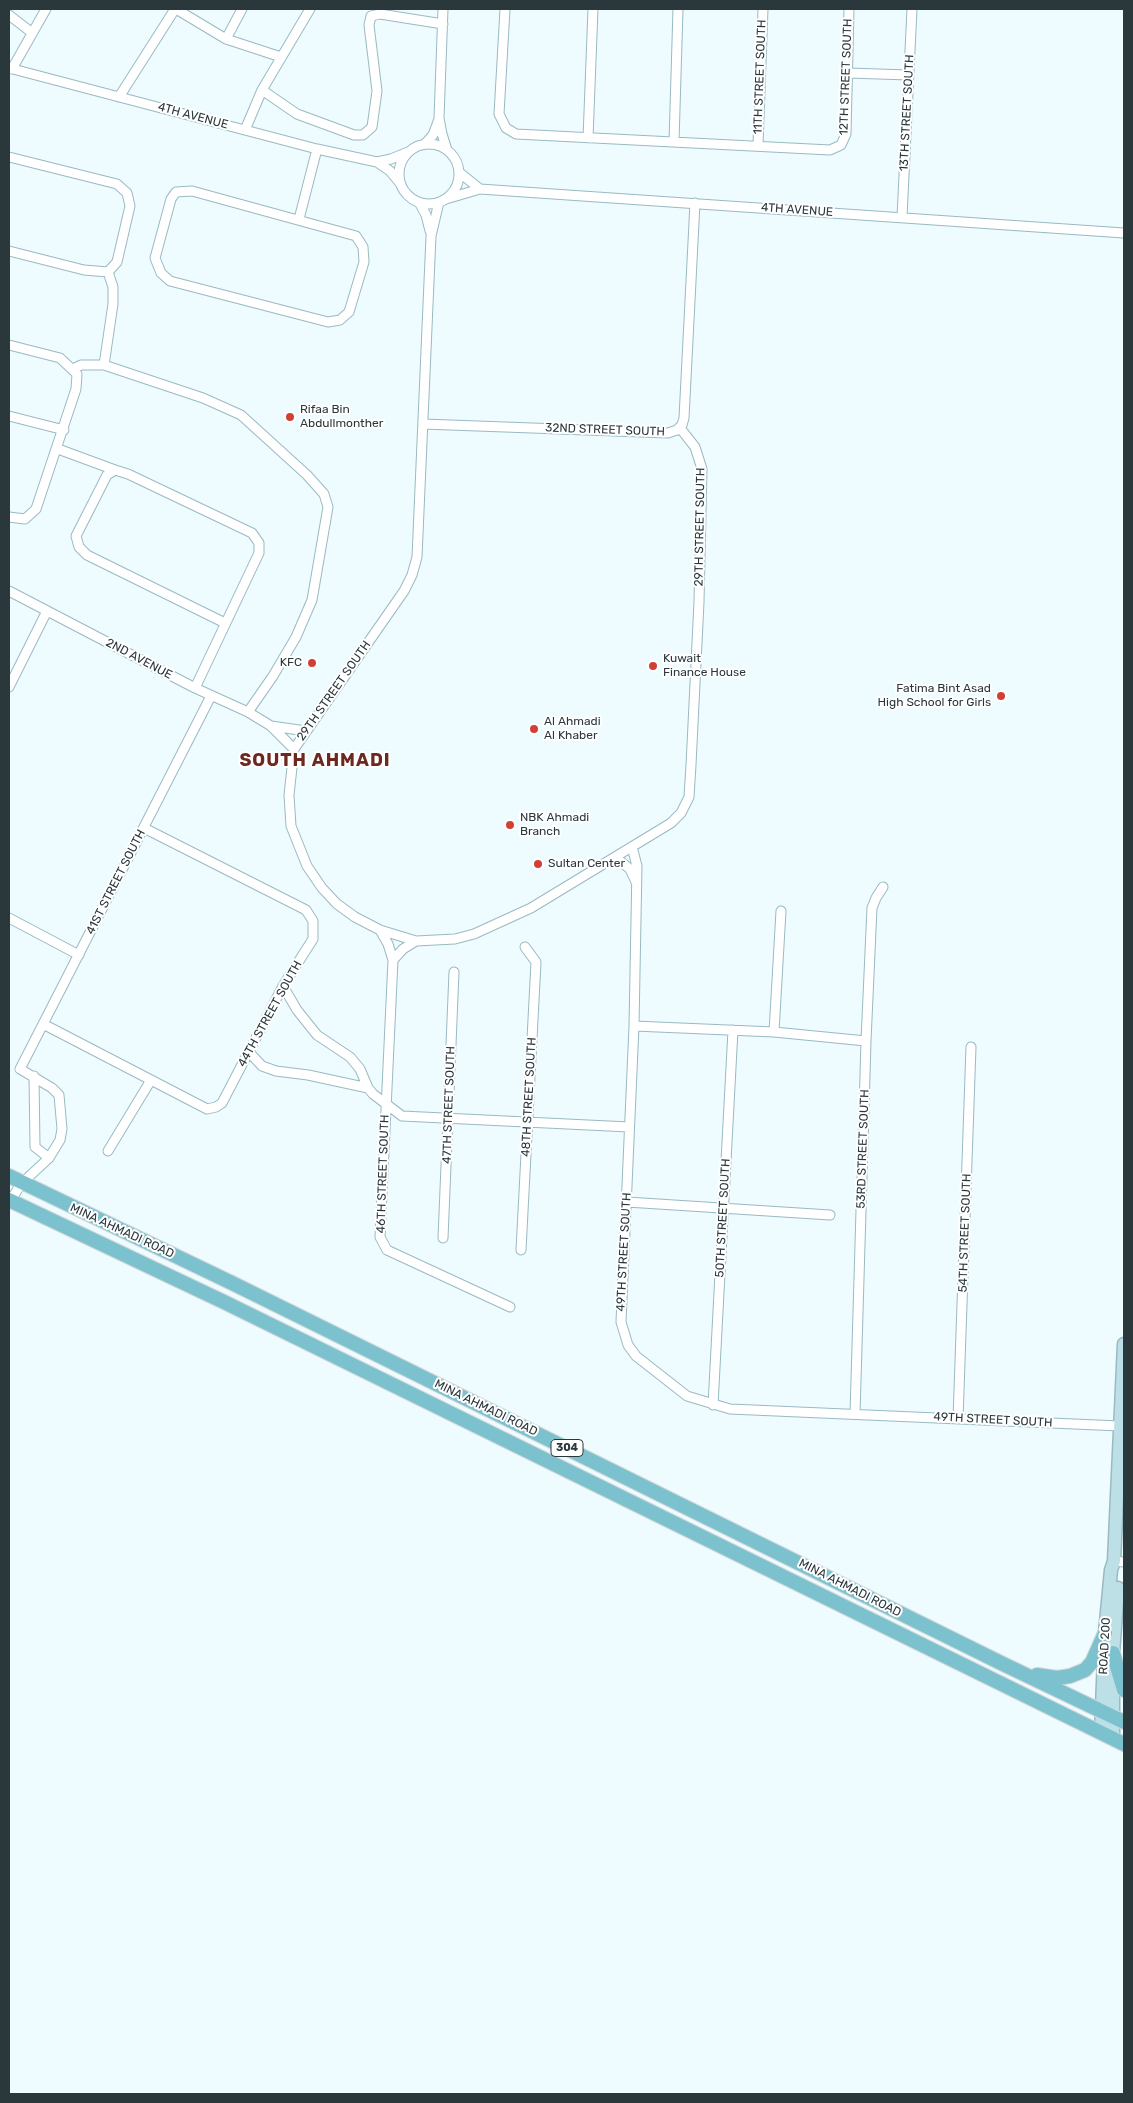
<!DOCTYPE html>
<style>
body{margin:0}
#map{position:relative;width:1133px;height:2103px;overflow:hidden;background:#eefbff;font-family:Rubik,sans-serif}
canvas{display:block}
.frame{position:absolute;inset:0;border:10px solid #2a383b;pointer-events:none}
</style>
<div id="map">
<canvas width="1133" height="2103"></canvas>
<div class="frame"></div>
</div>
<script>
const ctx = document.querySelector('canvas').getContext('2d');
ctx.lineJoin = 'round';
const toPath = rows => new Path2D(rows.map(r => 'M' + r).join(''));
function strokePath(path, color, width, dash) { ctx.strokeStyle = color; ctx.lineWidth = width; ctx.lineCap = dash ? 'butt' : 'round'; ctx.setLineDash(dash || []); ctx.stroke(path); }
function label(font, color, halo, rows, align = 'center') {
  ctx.font = font + ' Rubik,sans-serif'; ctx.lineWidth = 4; ctx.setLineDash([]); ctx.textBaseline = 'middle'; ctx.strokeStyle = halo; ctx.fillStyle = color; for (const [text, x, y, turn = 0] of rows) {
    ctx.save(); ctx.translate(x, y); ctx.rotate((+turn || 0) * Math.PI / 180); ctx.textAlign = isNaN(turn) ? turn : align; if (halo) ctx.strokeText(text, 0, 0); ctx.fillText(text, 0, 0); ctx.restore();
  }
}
const minor = toPath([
 [176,9,226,39,281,57],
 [443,9,439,118,442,134,447,150],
 [505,9,499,114,506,128,516,134,830,150,841,145,846,134,849,9],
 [9,15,31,32],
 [226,39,242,9],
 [9,68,317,149,377,162,390,171,400,183],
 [12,69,46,9],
 [848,73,909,75],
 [262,90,297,114,354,135,363,135,372,127,377,91,369,25,371,16,380,14,443,24],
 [119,97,175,9],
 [245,130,262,90,310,9],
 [588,138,593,9],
 [674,142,678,9],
 '399 174a30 30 0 1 1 60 0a30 30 0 1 1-60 0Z',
 [425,144,433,135,439,119],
 [758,145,763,9],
 [9,157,117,184,127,193,130,206,117,262,108,272,84,270,9,251],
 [377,162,391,159,408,152],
 [460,173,480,189],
 [192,191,356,236,363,247,364,262,349,312,340,320,328,322,170,281,161,273,155,258,171,199,176,192,192,191],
 [446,199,480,189,1124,233],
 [419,202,426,215,430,231],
 [439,202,431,236,417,557,412,575,404,591,294,749,289,795,291,826,307,866,322,888,337,904,355,917,380,930,416,941,455,939,474,934,531,908,671,823,681,813,689,797,691,765,699,602,702,469,695,447,680,428],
 [902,217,912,9],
 [299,219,317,149],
 [9,345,60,358,77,374,76,389,36,509,25,519,9,517],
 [104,365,113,304,113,287,108,272],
 [73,369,81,365,104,365,203,398,241,415,307,475,324,494,328,507,312,600,296,637,273,676,248,712],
 [9,416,64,430],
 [423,424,668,433,677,430,682,425,684,418,695,203],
 [58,449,115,470],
 [9,591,195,688,248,712,271,726,294,749],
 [9,687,47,611],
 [195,688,259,553,259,543,252,533,128,474,115,470,107,475,76,536,79,547,87,555,225,623],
 [271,726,306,731],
 [632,847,637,866,634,1026,621,1322,628,1345,636,1356,687,1396,730,1409,1120,1426],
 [615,857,630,869,636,882],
 [9,918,79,955],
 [380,930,388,944,393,960,380,1237,387,1250,510,1307],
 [393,960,403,949,416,941],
 [283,986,297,1010,317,1035,350,1057,360,1069,368,1088,373,1094,402,1116,629,1127],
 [45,1025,207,1109,216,1107,222,1103,283,986,313,939,313,921,306,910,144,828],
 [634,1026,774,1032,866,1041],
 [774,1032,781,911],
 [249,1052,262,1066,276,1071,308,1075,368,1088],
 [34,1076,35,1147,49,1158],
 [108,1151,151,1080],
 [10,1201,22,1183,49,1158,60,1140,62,1129,59,1095,52,1088,20,1069,211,696],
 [627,1202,830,1215],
 [443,1238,454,972],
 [521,1250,536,962,525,947],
 [713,1405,733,1030],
 [855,1414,866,1041,872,908,876,898,883,887],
 [958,1419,971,1047],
 [1114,1561,1124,1562]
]);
const secondary = toPath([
 [1101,1732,1105,1633,1111,1570,1114,1561,1124,1344],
 [1113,1738,1113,1653,1118,1588]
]);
const primary = toPath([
 [9,1176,232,1283,1001,1663,1124,1722],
 [9,1200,224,1302,1124,1744],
 [1113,1653,1124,1690],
 [1037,1675,1057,1678,1070,1676,1085,1670,1092,1662,1105,1633]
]);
strokePath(minor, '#99bac2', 11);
strokePath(secondary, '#99bac2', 15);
strokePath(primary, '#d4d7d8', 16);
strokePath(minor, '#fff', 9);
strokePath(secondary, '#bde0e7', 12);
strokePath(primary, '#7bc1ce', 14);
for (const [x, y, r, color] of [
 [290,417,5,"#ce4134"],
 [312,663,5,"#ce4134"],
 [653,666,5,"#ce4134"],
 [1001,696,5,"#ce4134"],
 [534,729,5,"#ce4134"],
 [510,825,5,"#ce4134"],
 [538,864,5,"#ce4134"]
]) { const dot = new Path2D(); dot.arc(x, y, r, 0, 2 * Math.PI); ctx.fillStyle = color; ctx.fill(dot); strokePath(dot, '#fff', 2); }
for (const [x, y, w] of [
 [567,1448,32]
]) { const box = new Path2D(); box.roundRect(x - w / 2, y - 8.5, w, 17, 4); ctx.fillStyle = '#fff'; ctx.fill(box); strokePath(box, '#2a383b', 1); }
label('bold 11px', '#2a383b', null, [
 ["304",567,1448]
]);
label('12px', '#2a383b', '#fff', [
 ["11TH STREET SOUTH",760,77,-88],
 ["12TH STREET SOUTH",846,77,-88],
 ["13TH STREET SOUTH",907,113,-87],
 ["4TH AVENUE",193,116,15],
 ["4TH AVENUE",797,210,4],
 ["32ND STREET SOUTH",605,430,2],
 ["29TH STREET SOUTH",700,527,-89],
 ["2ND AVENUE",139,659,28],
 ["29TH STREET SOUTH",334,691,-55],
 ["41ST STREET SOUTH",116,882,-63],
 ["44TH STREET SOUTH",270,1014,-61],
 ["48TH STREET SOUTH",529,1097,-87],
 ["47TH STREET SOUTH",449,1105,-88],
 ["53RD STREET SOUTH",863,1149,-88],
 ["46TH STREET SOUTH",383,1174,-88],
 ["50TH STREET SOUTH",723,1218,-87],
 ["MINA AHMADI ROAD",122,1231,25],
 ["54TH STREET SOUTH",965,1233,-88],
 ["49TH STREET SOUTH",624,1252,-87],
 ["MINA AHMADI ROAD",486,1408,26],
 ["49TH STREET SOUTH",993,1420,3],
 ["MINA AHMADI ROAD",850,1588,27],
 ["ROAD 200",1105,1646,-87]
]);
label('12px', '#2a383b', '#fff', [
 ["Rifaa Bin",300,410],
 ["Abdullmonther",300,424],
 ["Kuwait",663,659],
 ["Finance House",663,673],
 ["KFC",302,663,"right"],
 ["Fatima Bint Asad",991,689,"right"],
 ["High School for Girls",991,703,"right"],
 ["Al Ahmadi",544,722],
 ["Al Khaber",544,736],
 ["NBK Ahmadi",520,818],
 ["Branch",520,832],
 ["Sultan Center",548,864]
], 'left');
ctx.letterSpacing = '1px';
label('bold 18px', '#6d2820', '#fff', [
 ["SOUTH AHMADI",315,761]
]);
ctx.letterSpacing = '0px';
</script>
